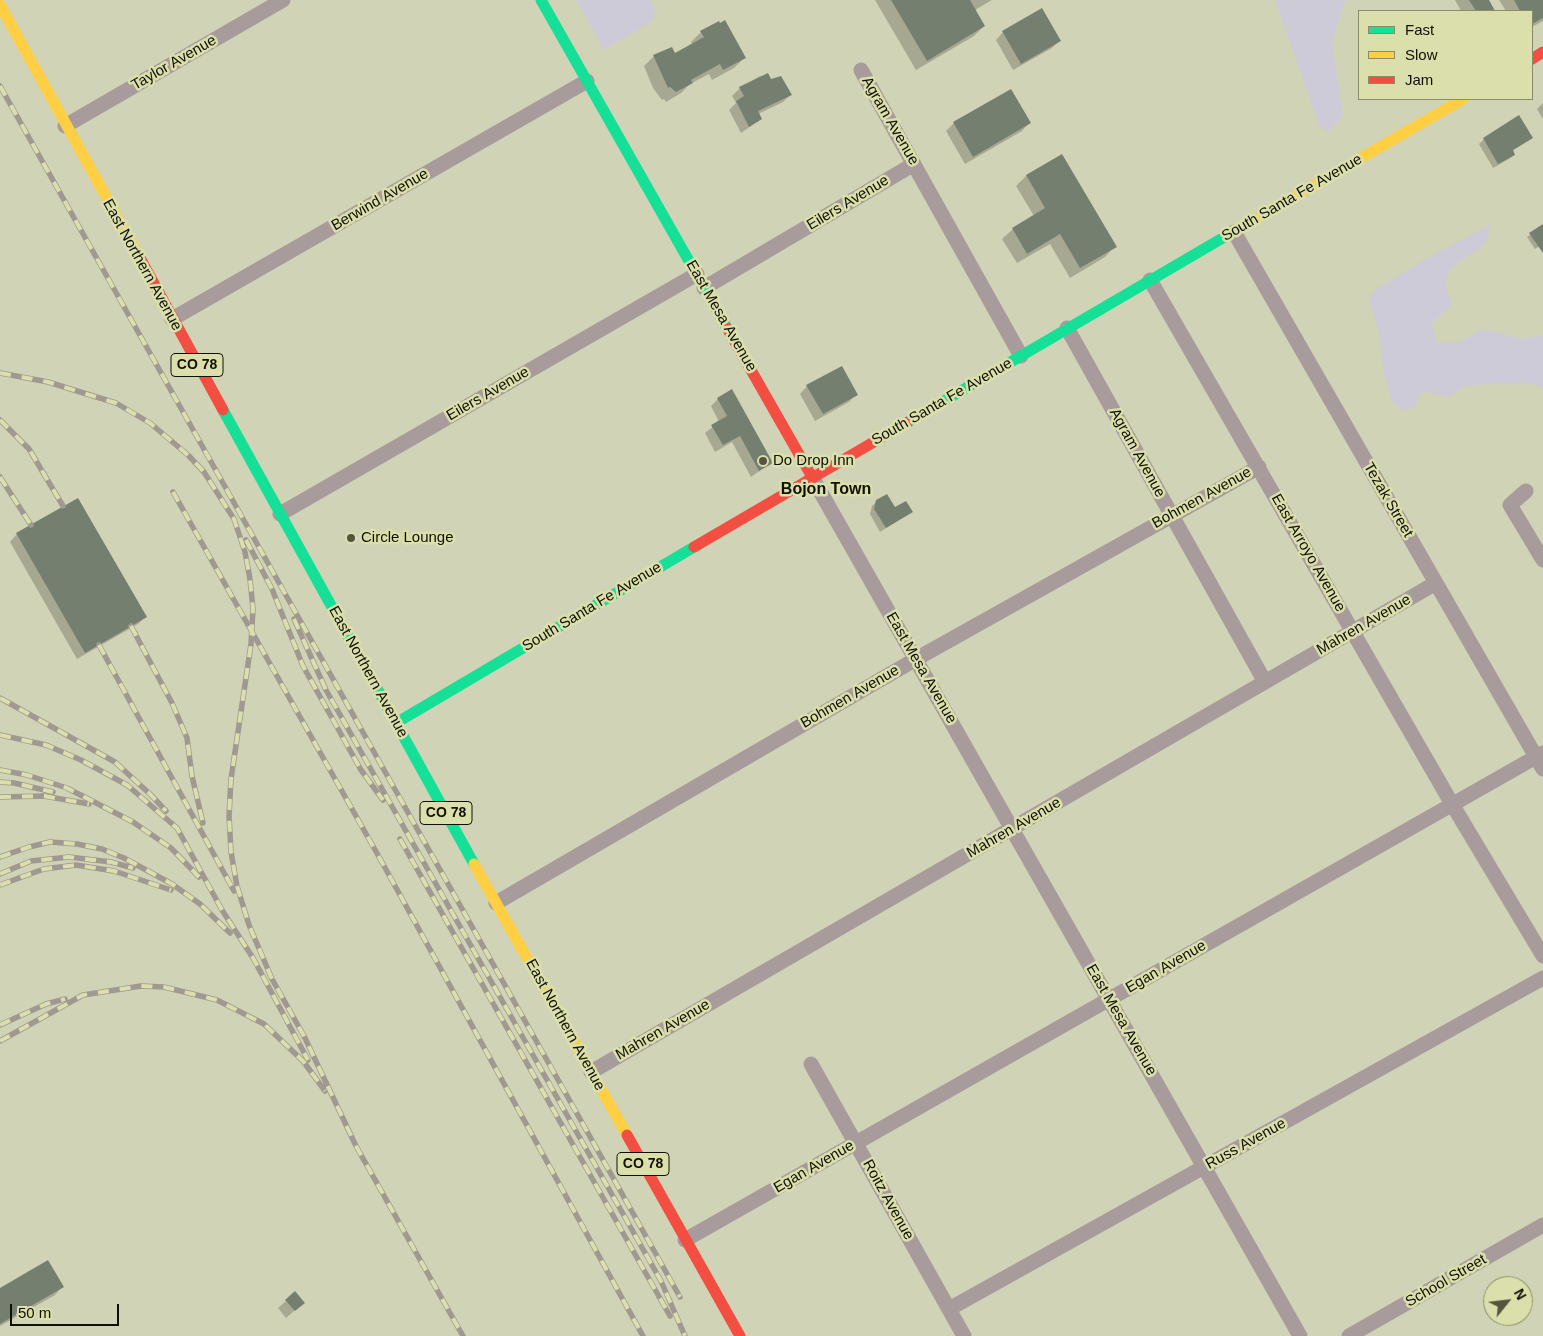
<!DOCTYPE html>
<style>
body{margin:0}
#map{position:relative;width:1543px;height:1336px;overflow:hidden;background:#d1d3b7;font-family:Helvetica,sans-serif}
canvas{display:block}
.legend{position:absolute;left:1358px;top:10px;width:175px;height:90px;box-sizing:border-box;background:#dbdfab;border:1px solid #8a8c67;margin:0;padding:6px 9px;list-style:none;font-size:15px;color:#101001}
.legend li{display:flex;align-items:center;gap:10px;height:25px}
.legend b{width:25px;border:1px solid #8a8c67}
.north{position:absolute;left:1483px;top:1276px;width:50px;height:50px;box-sizing:border-box;background:#dbdfab;border:1px solid #8a8c67;border-radius:50%;rotate:61deg;font-size:14px;font-weight:700;line-height:20px;text-align:center;color:#101001}
.north::after{content:'';display:block;margin:auto;width:18px;height:22px;background:#545441;clip-path:polygon(50% 0,100% 100%,50% 72%,0 100%)}
.scale{position:absolute;left:10px;top:1304px;width:109px;height:22px;box-sizing:border-box;border:2px solid #101001;border-top:0;padding-left:6px;font-size:15px;line-height:18px;white-space:nowrap;color:#101001;-webkit-text-stroke:4px #dbdfab;paint-order:stroke}
</style>
<div id="map">
<canvas width="1543" height="1336"></canvas>
<ul class="legend">
<li><b style="height:6px;background:#16e098"></b>Fast</li>
<li><b style="height:6px;background:#ffcf43"></b>Slow</li>
<li><b style="height:6px;background:#f24e42"></b>Jam</li>
</ul>
<div class="north">N</div>
<div class="scale">50 m</div>
</div>
<script>
const ctx = document.querySelector('canvas').getContext('2d');
ctx.lineJoin = 'round';
function paint(path, color) { ctx.fillStyle = color; ctx.fill(path, 'evenodd'); }
const toPath = rows => new Path2D(rows.map(r => 'M' + r).join(''));
function strokePath(path, color, width, dash) { ctx.strokeStyle = color; ctx.lineWidth = width; ctx.lineCap = dash ? 'butt' : 'round'; ctx.setLineDash(dash || []); ctx.stroke(path); }
function label(font, color, halo, rows, align = 'center') {
  ctx.font = font + ' Helvetica,sans-serif'; ctx.lineWidth = 5; ctx.setLineDash([]); ctx.textBaseline = 'middle'; ctx.strokeStyle = halo; ctx.fillStyle = color; for (const [text, x, y, turn = 0] of rows) {
    ctx.save(); ctx.translate(x, y); ctx.rotate((+turn || 0) * Math.PI / 180); ctx.textAlign = isNaN(turn) ? turn : align; if (halo) ctx.strokeText(text, 0, 0); ctx.fillText(text, 0, 0); ctx.restore();
  }
}
paint(toPath([
 [576,0,650,0,656,11,651,22,604,50],
 [1275,0,1345,0,1332,43,1343,116,1328,132,1320,127],
 [1491,224,1485,244,1450,269,1445,285,1452,305,1432,323,1437,343,1459,342,1483,329,1522,339,1543,335,1543,388,1530,383,1495,383,1466,386,1448,397,1421,391,1415,407,1402,411,1392,402,1384,374,1379,333,1369,300,1375,290,1426,259]
]), '#cecbd8');
paint(toPath([
 [875,0,992,0,975,10,984,26,974,36,916,70],
 [1455,0,1488,0,1494,11,1461,11],
 [1499,0,1543,0,1543,21,1532,27,1532,11,1506,11],
 [720,25,744,58,734,68,712,80,709,74,690,84,681,93,666,102,664,99,662,100,653,88,644,66,654,56,675,55,692,44,691,42,701,32],
 [1003,32,1059,41,1052,48,1013,70,996,40],
 [760,76,790,95,783,102,758,114,761,119,741,133,729,110,736,103,732,96,740,88],
 [1010,90,1029,123,1022,131,965,164,946,131,954,123],
 [1543,103,1543,119,1537,109],
 [1532,138,1512,151,1514,154,1509,159,1493,168,1479,144,1484,139],
 [1062,155,1115,246,1105,257,1070,278,1050,244,1017,263,1002,239,1013,229,1034,216,1016,186,1026,176],
 [1543,225,1543,244,1535,249,1527,237],
 [807,386,856,394,849,402,815,421,800,394],
 [718,399,772,462,751,477,732,442,715,452,705,433,719,422,711,406],
 [877,501,894,509,911,512,880,532,870,514,872,506],
 [17,534,145,617,138,624,77,659,10,542],
 [62,1287,55,1295,0,1326,0,1289],
 [286,1301,295,1310,286,1318,278,1308]
]), '#0003');
paint(toPath([
 [891,0,970,0,985,26,927,61],
 [1469,0,1489,0,1495,11,1476,11],
 [1514,0,1543,0,1543,18,1532,24,1532,11,1520,11],
 [1042,8,1061,41,1021,64,1002,31],
 [725,20,746,58,723,70,720,64,691,80,693,83,676,92,670,87,668,88,653,55,672,47,675,53,704,37,700,31,719,21,720,23],
 [768,73,771,79,781,76,792,95,758,111,762,119,749,127,736,101,744,96,739,87],
 [1011,89,1031,123,973,157,953,122],
 [1519,115,1533,138,1513,150,1515,155,1498,164,1483,138],
 [1062,154,1117,247,1080,268,1060,234,1027,254,1012,228,1045,208,1026,175],
 [1543,224,1543,253,1529,233],
 [842,366,858,395,823,414,806,385],
 [732,389,773,463,759,471,740,436,723,445,711,425,727,416,717,398],
 [887,494,895,507,906,501,913,512,886,528,874,509,876,500],
 [78,498,147,617,85,653,16,533],
 [48,1260,64,1287,0,1324,0,1288],
 [295,1291,305,1303,295,1311,285,1300]
]), '#757f70');
strokePath(toPath([
 [861,70,1021,356],
 [65,126,283,0],
 [1234,232,1543,769],
 [1150,280,1452,804,1543,956],
 [704,288,914,164],
 [172,319,587,81],
 [1067,328,1265,682],
 [812,477,1300,1336],
 [1526,491,1510,505,1543,560],
 [280,514,697,274],
 [496,903,916,659,1259,467],
 [811,1064,964,1336],
 [591,1072,1436,583],
 [685,1240,1543,753],
 [949,1309,1543,978],
 [1349,1336,1543,1225]
]), '#a79b9c', 15);
strokePath(toPath([
 [541,0,727,328],
 [223,410,474,864],
 [908,422,1250,222],
 [396,723,694,547]
]), '#16e098', 11);
strokePath(toPath([
 [0,5,140,258],
 [1250,222,1463,99],
 [474,864,627,1135]
]), '#ffcf43', 11);
strokePath(toPath([
 [1532,59,1543,52],
 [140,258,223,410],
 [727,328,812,477],
 [694,547,908,422],
 [627,1135,740,1336]
]), '#f24e42', 11);
const rail = toPath([
 [0,86,680,1297],
 [0,373,48,382,116,403,150,423,188,455,204,472,234,519,245,552,250,579,253,609,251,644,231,779,229,816,231,852,237,886,249,925,272,979,304,1036,356,1146,463,1336],
 [0,420,29,449,63,506],
 [0,477,31,525],
 [173,492,378,855,643,1336],
 [246,540,272,589,303,666,361,770,383,800],
 [294,619,326,690,661,1281,685,1336],
 [131,626,172,703,187,738,192,776,203,823],
 [99,645,234,891],
 [0,698,115,762,151,795,166,811],
 [0,735,46,745,81,760,127,785,177,828,222,910,253,958,308,1060],
 [0,770,27,775,67,788,133,822,171,848,199,877],
 [0,782,14,783,53,792],
 [0,797,44,796,89,804],
 [400,839,670,1316],
 [0,857,29,847,50,842,77,844,102,849,124,858,172,884,200,904,230,933],
 [0,874,31,861,69,857,111,862,133,868],
 [0,885,44,869,76,865,114,871,171,890],
 [0,1025,46,1004,65,999],
 [0,1041,83,995,141,986,164,987,217,1000,264,1024,303,1061,325,1091]
]);
strokePath(rail, '#9f9991', 5.5);
strokePath(rail, '#dbdfab', 4, [11]);
for (const [x, y, r, color] of [
 [763,461,5,"#545441"],
 [351,538,5,"#545441"]
]) { const dot = new Path2D(); dot.arc(x, y, r, 0, 2 * Math.PI); ctx.fillStyle = color; ctx.fill(dot); strokePath(dot, '#dbdfab', 2); }
for (const [x, y, w] of [
 [197,365,52],
 [446,813,52],
 [643,1164,52]
]) { const box = new Path2D(); box.roundRect(x - w / 2, y - 11.5, w, 23, 4); ctx.fillStyle = '#dbdfab'; ctx.fill(box); strokePath(box, '#101001', 1); }
label('bold 14px', '#101001', null, [
 ["CO 78",197,365],
 ["CO 78",446,813],
 ["CO 78",643,1164]
]);
label('15px', '#101001', '#dbdfab', [
 ["Taylor Avenue",174,63,-30],
 ["Agram Avenue",890,121,60],
 ["South Santa Fe Avenue",1292,198,-30],
 ["Berwind Avenue",380,200,-30],
 ["Eilers Avenue",848,203,-31],
 ["East Northern Avenue",142,265,61],
 ["East Mesa Avenue",721,316,60],
 ["Eilers Avenue",488,394,-30],
 ["South Santa Fe Avenue",942,402,-30],
 ["Agram Avenue",1137,453,61],
 ["Bohmen Avenue",1202,498,-29],
 ["Tezak Street",1388,500,60],
 ["East Arroyo Avenue",1308,553,60],
 ["South Santa Fe Avenue",592,607,-31],
 ["Mahren Avenue",1364,625,-30],
 ["East Mesa Avenue",921,668,60],
 ["East Northern Avenue",368,672,61],
 ["Bohmen Avenue",850,697,-30],
 ["Mahren Avenue",1014,828,-30],
 ["Egan Avenue",1166,967,-30],
 ["East Mesa Avenue",1121,1020,60],
 ["East Northern Avenue",565,1025,61],
 ["Mahren Avenue",663,1030,-30],
 ["Russ Avenue",1246,1144,-29],
 ["Egan Avenue",814,1167,-30],
 ["Roitz Avenue",888,1200,61],
 ["School Street",1446,1281,-30]
]);
label('15px', '#101001', '#dbdfab', [
 ["Do Drop Inn",773,461],
 ["Circle Lounge",361,538]
], 'left');
label('bold 16px', '#101001', '#dbdfab', [
 ["Bojon Town",826,490]
]);
</script>
